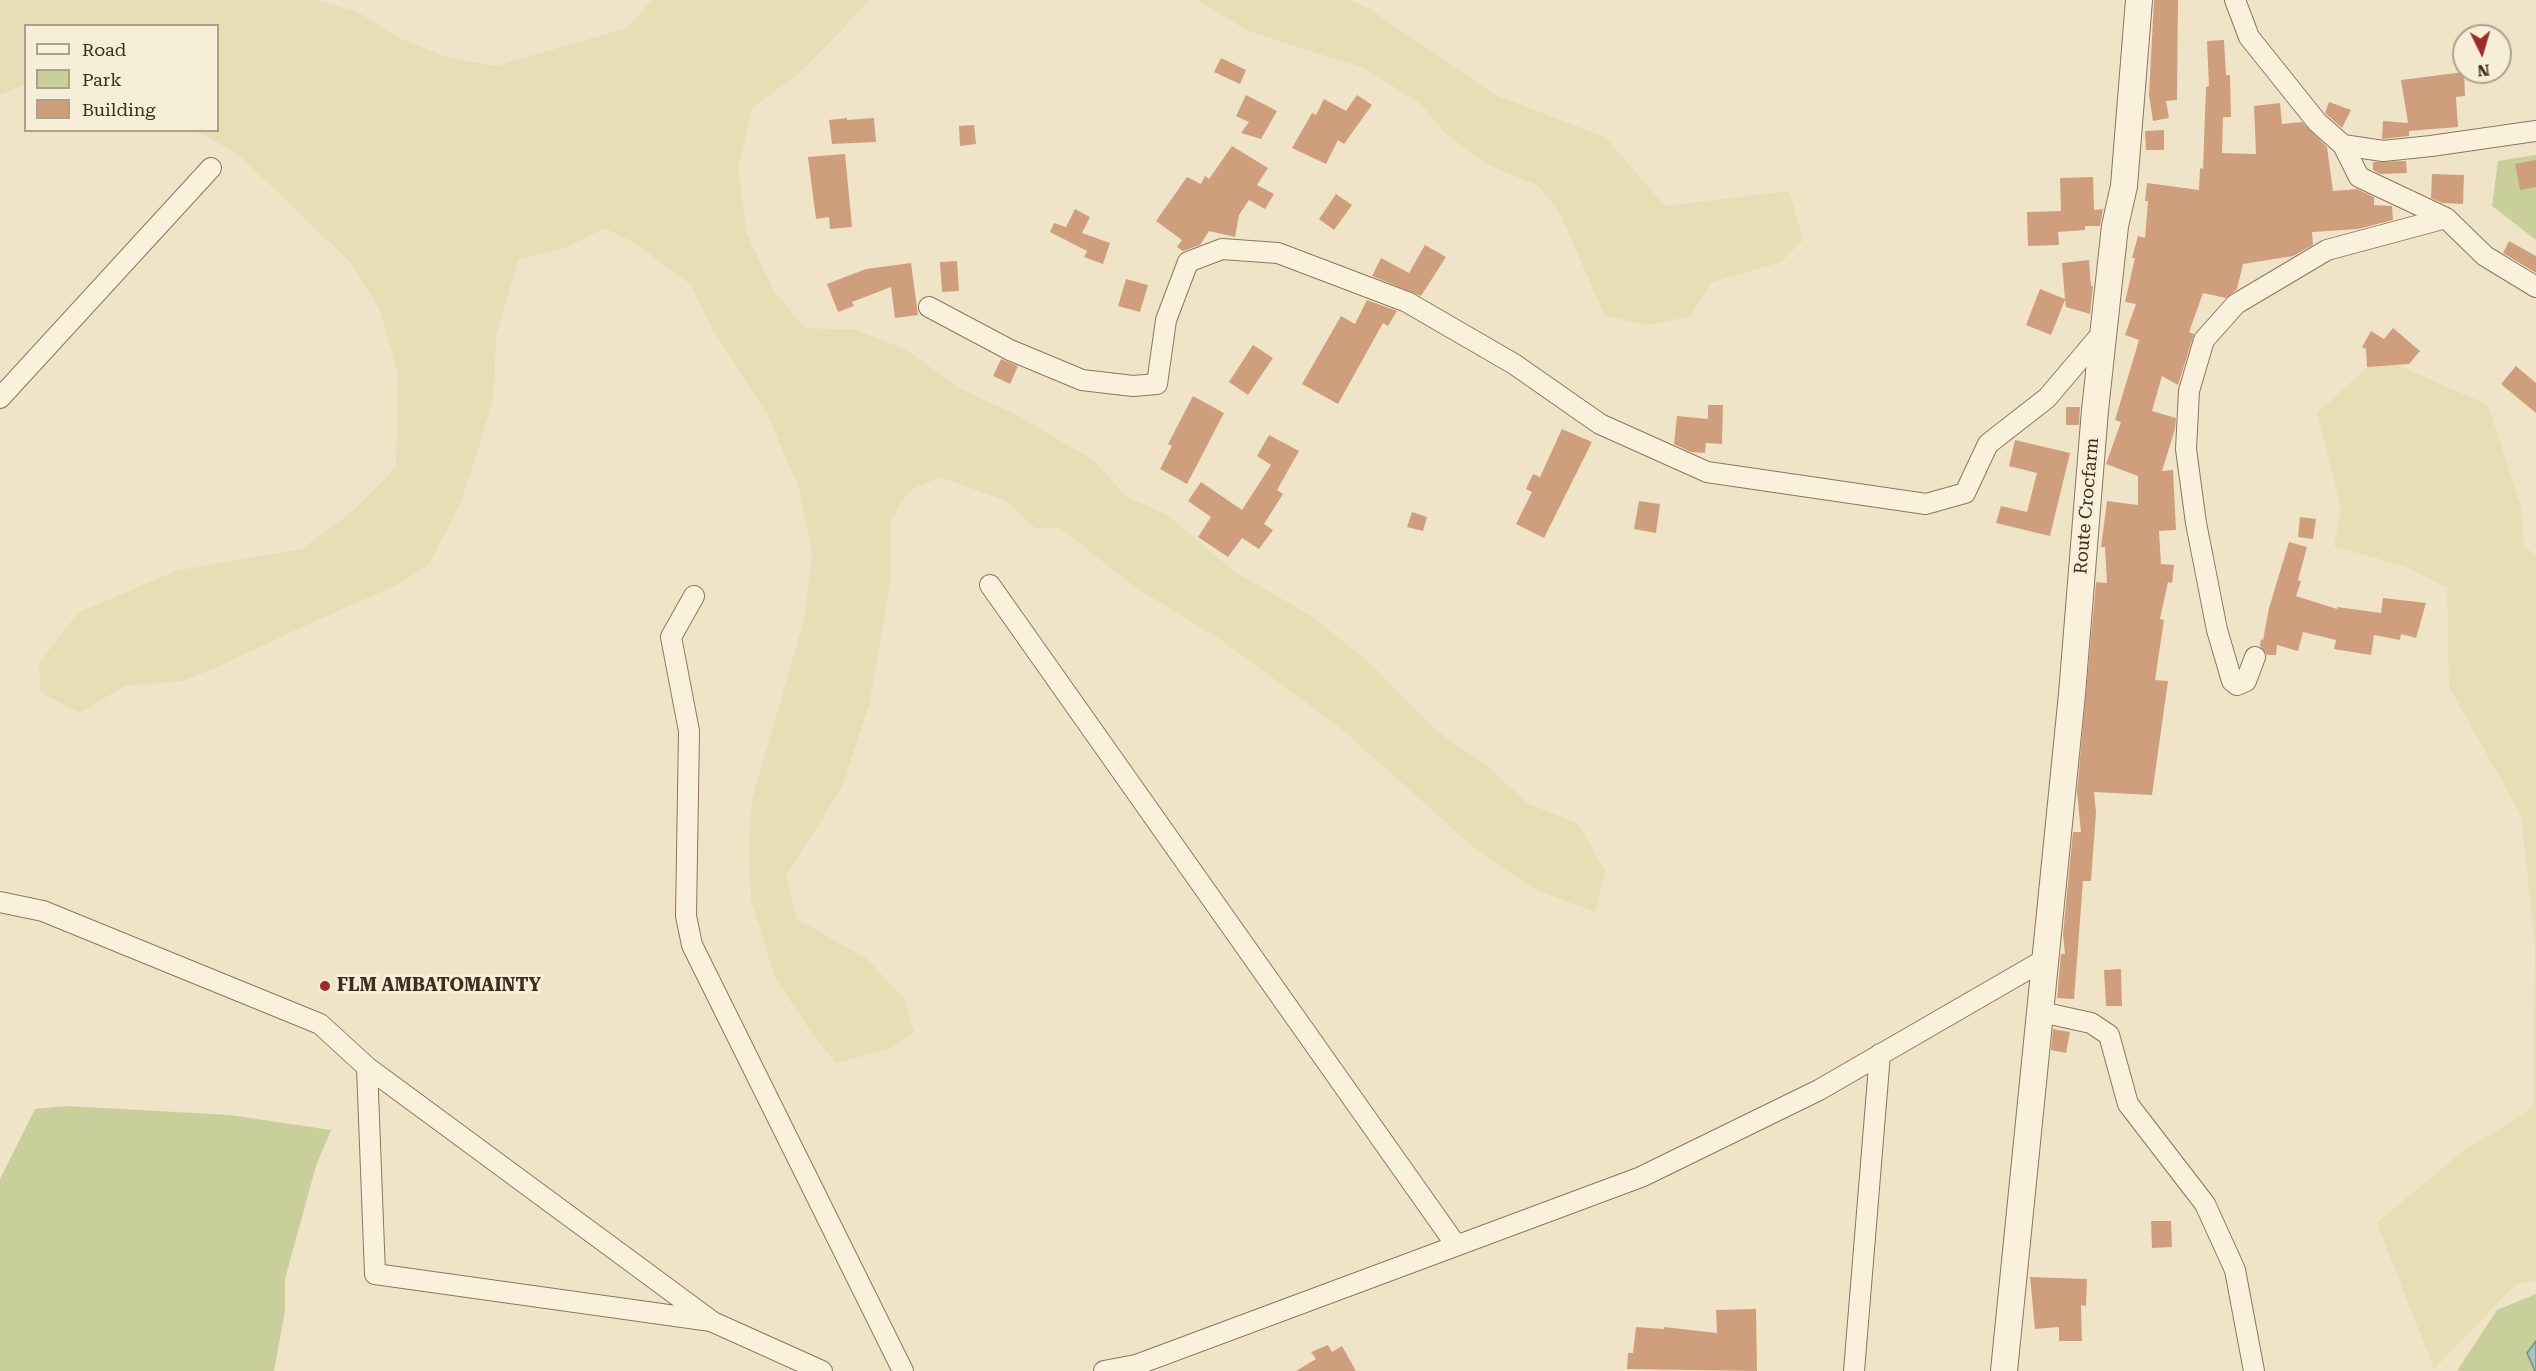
<!DOCTYPE html>
<style>
body{margin:0}
#map{position:relative;width:2536px;height:1371px;overflow:hidden;background:#f0e4c8;font-family:"Roboto Serif",serif}
canvas{display:block}
.legend{position:absolute;left:24px;top:24px;width:195px;height:108px;box-sizing:border-box;background:#f7eed8;border:2px solid #ada18e;margin:0;padding:8px 10px;list-style:none;font-size:18px;color:#3d2e20}
.legend li{display:flex;align-items:center;gap:12px;height:30px}
.legend b{width:30px;border:2px solid #ada18e}
.north{position:absolute;left:2452px;top:24px;width:60px;height:60px;box-sizing:border-box;background:#f7eed8;border:2px solid #ada18e;border-radius:50%;rotate:175deg;font-size:16px;font-weight:700;line-height:24px;text-align:center;color:#3d2e20}
.north::after{content:'';display:block;margin:auto;width:21px;height:27px;background:#9e2a2b;clip-path:polygon(50% 0,100% 100%,50% 72%,0 100%)}
</style>
<div id="map">
<canvas width="2536" height="1371"></canvas>
<ul class="legend">
<li><b style="height:8px;background:#faf1dc"></b>Road</li>
<li><b style="height:16px;background:#c9cf9b"></b>Park</li>
<li><b style="height:16px;background:#cf9f7d"></b>Building</li>
</ul>
<div class="north">N</div>
</div>
<script>
const ctx = document.querySelector('canvas').getContext('2d');
ctx.lineJoin = 'round';
function paint(path, color) { ctx.fillStyle = color; ctx.fill(path, 'evenodd'); }
const toPath = rows => new Path2D(rows.map(r => 'M' + r).join(''));
function strokePath(path, color, width, dash) { ctx.strokeStyle = color; ctx.lineWidth = width; ctx.lineCap = dash ? 'butt' : 'round'; ctx.setLineDash(dash || []); ctx.stroke(path); }
function label(font, color, halo, rows, align = 'center') {
  ctx.font = font + ' "Roboto Serif",serif'; ctx.lineWidth = 6; ctx.setLineDash([]); ctx.textBaseline = 'middle'; ctx.strokeStyle = halo; ctx.fillStyle = color; for (const [text, x, y, turn = 0] of rows) {
    ctx.save(); ctx.translate(x, y); ctx.rotate((+turn || 0) * Math.PI / 180); ctx.textAlign = isNaN(turn) ? turn : align; if (halo) ctx.strokeText(text, 0, 0); ctx.fillText(text, 0, 0); ctx.restore();
  }
}
paint(toPath([
 [0,0,316,0,356,11,399,38,447,57,496,66,627,28,652,0,870,0,803,70,752,108,738,169,747,235,775,293,805,328,856,330,905,349,959,388,1019,416,1093,460,1127,497,1166,514,1235,572,1310,615,1371,664,1434,729,1488,767,1529,804,1577,823,1605,871,1595,912,1532,888,1472,846,1343,730,1221,640,1135,587,1059,527,1036,529,1006,501,940,477,910,490,890,521,891,578,869,705,842,787,786,876,797,919,867,959,905,1000,914,1032,892,1048,836,1063,813,1035,775,978,751,899,749,839,752,799,804,620,812,552,799,489,769,418,711,326,690,284,633,242,604,228,565,248,519,259,496,335,494,395,476,457,460,505,428,565,399,584,302,627,218,667,182,681,125,686,80,713,41,693,39,663,78,613,175,571,302,549,352,512,396,467,398,373,379,308,351,263,240,156,205,135,188,131,218,130,218,26,26,26,25,85,0,95],
 [1197,0,1350,0,1371,10,1497,96,1605,137,1665,206,1789,191,1803,240,1781,262,1712,282,1689,317,1645,325,1604,315,1561,215,1539,186,1486,164,1446,134,1420,103,1363,68,1248,31],
 [2379,357,2488,405,2521,506,2524,546,2536,556,2536,1280,2515,1285,2434,1369,2377,1223,2462,1152,2533,1108,2535,947,2521,815,2449,687,2447,588,2409,568,2334,546,2341,509,2317,413]
]), '#e6deb5');
paint(toPath([
 [2536,155,2536,240,2492,206,2498,161],
 [67,1106,230,1115,331,1130,316,1166,285,1279,285,1310,274,1371,0,1371,0,1179,35,1109],
 [2536,1294,2536,1341,2527,1353,2535,1371,2457,1371,2497,1310]
]), '#c9cf9b');
const water = toPath([
 [2536,1341,2536,1371,2535,1371,2527,1353,2536,1341]
]);
paint(water, '#a9c4bc');
strokePath(water, '#6f938a', 1.5);
paint(toPath([
 [2154,0,2178,0,2177,100,2166,101,2169,118,2153,121,2149,95],
 [2224,40,2226,75,2230,75,2231,117,2223,117,2222,153,2256,154,2254,106,2280,103,2282,124,2302,122,2327,147,2333,191,2357,189,2374,197,2374,205,2392,206,2393,220,2358,229,2312,232,2313,245,2293,256,2243,264,2237,289,2226,298,2203,293,2189,332,2194,334,2178,385,2162,376,2152,411,2176,418,2175,429,2162,471,2173,470,2176,530,2159,531,2161,564,2174,565,2172,583,2168,582,2160,619,2164,620,2155,680,2168,681,2152,795,2094,792,2096,812,2091,881,2083,881,2074,999,2057,998,2061,954,2065,954,2063,934,2073,832,2081,832,2077,792,2096,582,2107,583,2105,547,2101,547,2107,501,2138,505,2138,476,2106,464,2121,422,2115,420,2139,340,2125,335,2136,304,2125,302,2135,258,2132,258,2138,236,2145,238,2148,201,2145,201,2147,183,2199,190,2200,168,2203,169,2206,87,2209,86,2207,41],
 [1221,58,1246,70,1240,84,1214,72],
 [2464,72,2465,96,2456,97,2458,127,2409,131,2409,136,2382,139,2383,121,2408,123,2401,80],
 [1246,95,1277,111,1261,139,1241,133,1249,122,1236,116],
 [1357,95,1372,105,1344,144,1338,140,1326,164,1292,148,1312,113,1316,115,1324,99,1346,111],
 [2329,102,2351,110,2342,128,2325,113],
 [847,118,847,120,874,118,876,142,832,144,829,120],
 [974,125,976,144,960,146,959,126],
 [2164,130,2164,150,2146,150,2145,131],
 [1232,146,1268,168,1257,185,1274,194,1265,209,1249,200,1239,215,1235,237,1209,231,1200,245,1183,251,1177,247,1182,240,1156,221,1187,177,1201,184,1205,176,1209,179],
 [845,154,852,227,830,229,829,217,816,219,808,157],
 [2536,160,2536,187,2520,190,2515,164],
 [2406,161,2407,173,2380,174,2373,170,2373,162],
 [2432,174,2464,175,2463,204,2442,203,2431,198],
 [2093,177,2094,210,2103,209,2100,226,2085,226,2085,230,2058,232,2059,245,2028,246,2027,212,2061,211,2060,178],
 [1336,194,1352,205,1334,230,1319,219],
 [1075,209,1090,217,1082,233,1110,243,1103,264,1084,257,1087,251,1050,232,1054,223,1066,227],
 [2509,241,2536,256,2536,273,2503,253],
 [1425,245,1446,257,1421,296,1372,276,1381,258,1409,273],
 [2089,260,2091,286,2093,286,2090,314,2066,307,2065,300,2051,335,2026,325,2040,289,2065,299,2062,263],
 [957,261,959,291,942,292,940,262],
 [911,263,918,315,895,318,891,287,852,302,854,306,838,312,827,284,866,269],
 [1126,279,1148,285,1140,312,1118,306],
 [1367,300,1397,311,1388,326,1383,323,1338,404,1302,384,1341,316,1355,324],
 [2393,328,2420,351,2409,364,2367,367,2366,349,2362,347,2371,331,2384,339],
 [1253,345,1273,358,1248,395,1229,382],
 [1001,359,1018,366,1010,384,993,376],
 [2516,366,2536,383,2536,413,2501,384],
 [1193,396,1224,413,1187,484,1160,469,1172,446,1168,444],
 [1708,405,1723,405,1722,444,1706,443,1705,453,1691,452,1674,444,1677,416,1708,419],
 [2066,407,2080,407,2079,425,2066,425],
 [1562,429,1592,442,1544,538,1516,524,1532,492,1526,489,1533,474,1540,477],
 [1269,435,1299,451,1277,490,1283,494,1264,524,1273,530,1259,549,1242,538,1228,557,1198,537,1211,517,1188,501,1201,482,1242,510,1271,465,1257,456],
 [2015,440,2070,453,2050,536,1996,523,2001,506,2027,512,2037,473,2009,466],
 [1639,501,1660,504,1656,533,1634,529],
 [1412,512,1427,517,1423,531,1407,527],
 [2300,517,2316,519,2313,539,2298,537],
 [2289,542,2307,547,2298,580,2301,581,2296,596,2337,609,2337,607,2381,613,2383,598,2426,603,2416,638,2401,634,2400,640,2374,635,2371,655,2334,649,2336,640,2303,632,2298,651,2277,645,2276,655,2267,655,2260,646,2261,639,2263,640,2269,608],
 [2121,969,2122,1006,2106,1006,2104,970],
 [2053,1029,2070,1032,2066,1053,2051,1050],
 [2151,1221,2171,1221,2172,1247,2152,1248],
 [2030,1277,2087,1279,2086,1306,2081,1305,2082,1341,2059,1341,2059,1327,2035,1329],
 [1756,1309,1757,1371,1627,1369,1628,1353,1633,1353,1636,1327,1664,1329,1664,1327,1717,1333,1716,1310],
 [1328,1345,1332,1352,1342,1346,1356,1371,1296,1371,1316,1359,1311,1352]
]), '#cf9f7d');
const minor = toPath([
 [2235,0,2249,37,2317,122,2343,145,2359,177,2446,218,2485,256,2536,287],
 [2343,145,2383,151,2431,146,2536,131],
 [929,307,1010,350,1082,380,1133,386,1157,384,1166,320,1188,262,1222,249,1278,253,1407,302,1514,364,1600,424,1707,472,1926,504,1965,493,1988,444,2047,398,2103,332],
 [0,398,211,168],
 [990,585,1456,1245],
 [694,596,671,637,689,731,686,916,692,945,903,1371],
 [2255,657,2246,681,2237,685,2232,681,2217,630,2196,523,2186,449,2189,391,2204,340,2236,304,2327,250,2446,218],
 [0,902,43,911,320,1024,367,1067,713,1322,822,1371],
 [2041,1012,2091,1023,2109,1035,2128,1104,2205,1204,2235,1270,2254,1371],
 [367,1067,375,1274,711,1321],
 [1104,1371,1136,1365,1641,1177,1819,1090,2044,960],
 [1854,1371,1880,1054]
]);
const tertiary = toPath([
 [2004,1371,2072,694,2095,410,2115,226,2124,186,2139,0]
]);
strokePath(minor, '#8d765c', 22);
strokePath(tertiary, '#8d765c', 28);
strokePath(minor, '#faf1dc', 20);
strokePath(tertiary, '#faf1dc', 26);
for (const [x, y, r, color] of [
 [325,986,6,"#9e2a2b"]
]) { const dot = new Path2D(); dot.arc(x, y, r, 0, 2 * Math.PI); ctx.fillStyle = color; ctx.fill(dot); strokePath(dot, '#f7eed8', 2); }
label('18px', '#3d2e20', '#f7eed8', [
 ["Route Crocfarm",2087,506,-85]
]);
label('bold 18px', '#3d2e20', '#f7eed8', [
 ["FLM AMBATOMAINTY",337,986]
], 'left');
</script>
